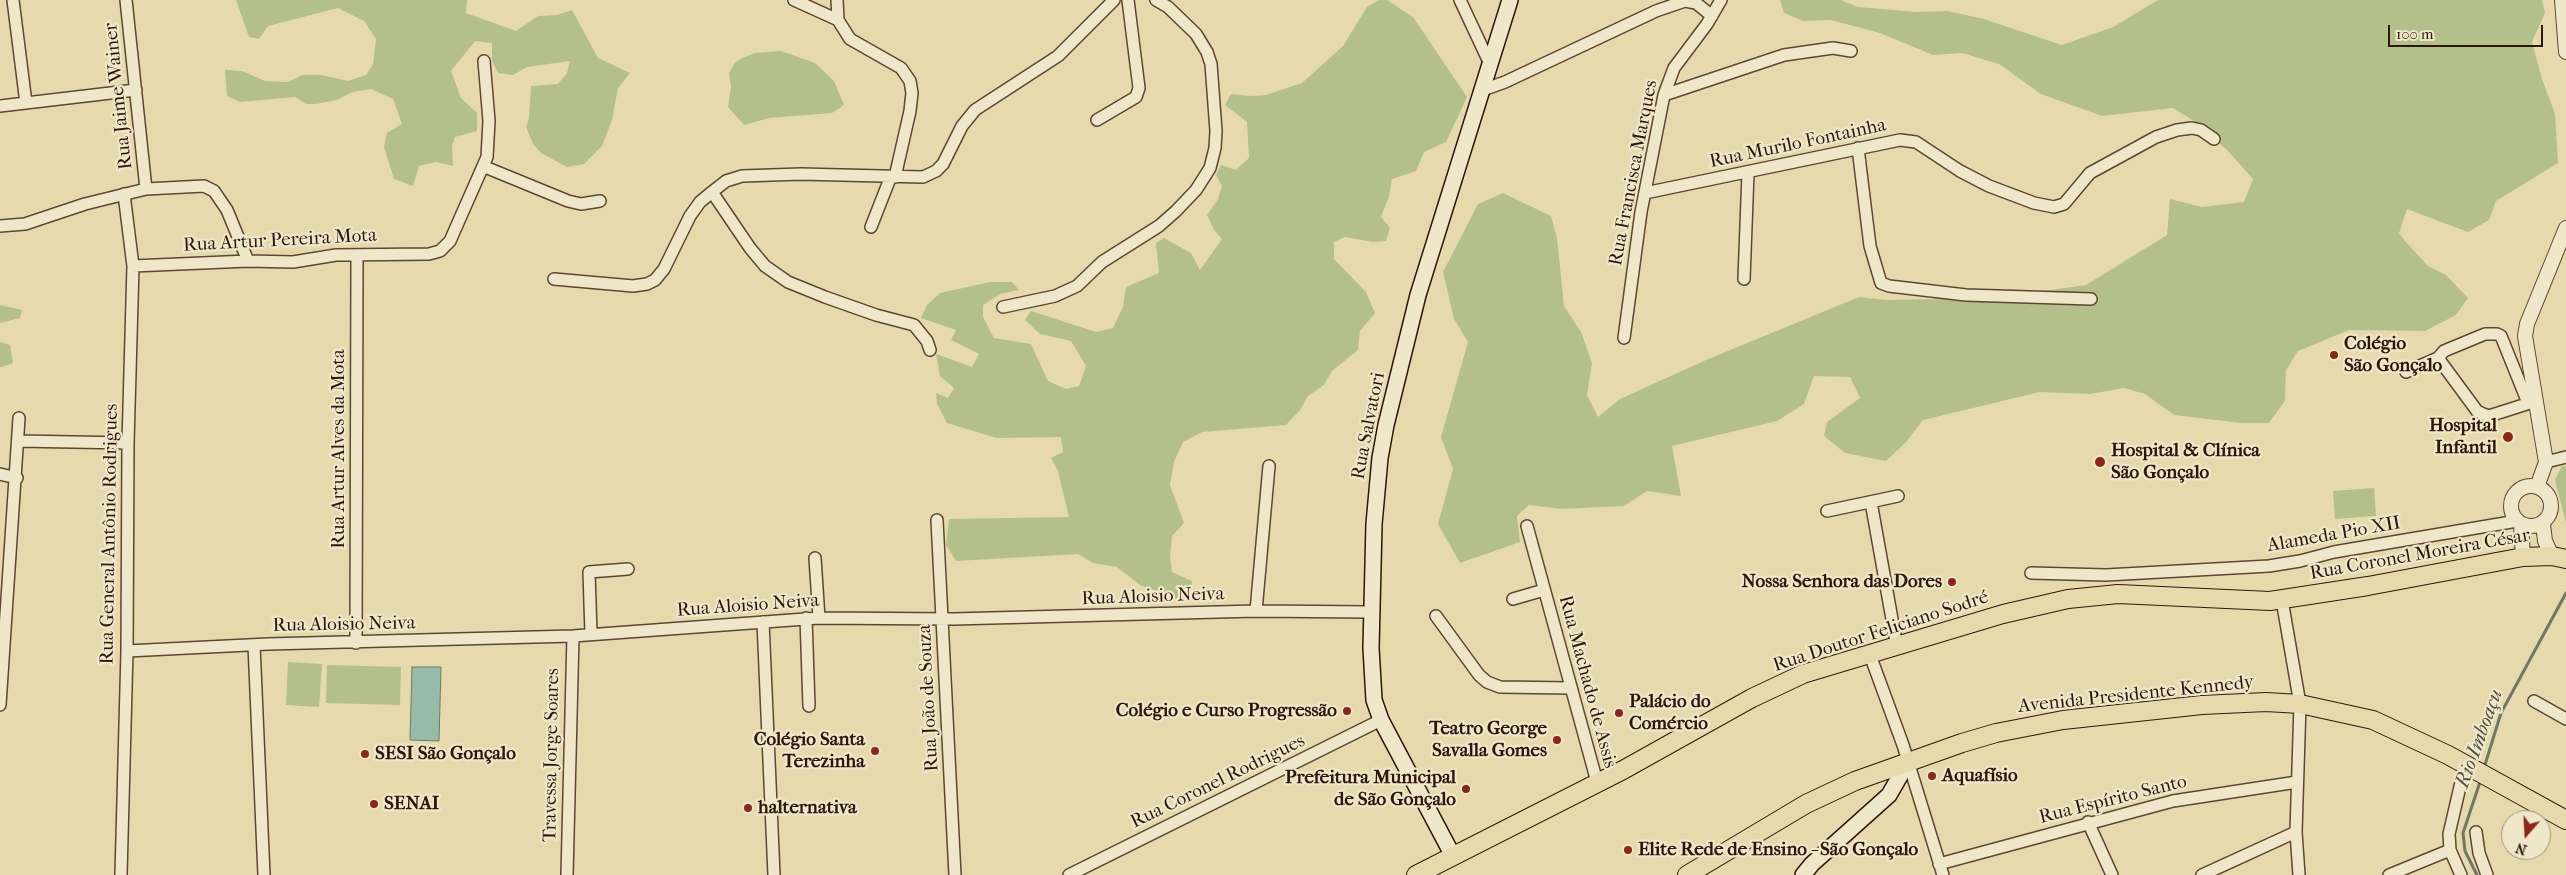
<!DOCTYPE html>
<meta charset="utf-8">
<style>
body{margin:0}
#map{position:relative;width:2566px;height:875px;overflow:hidden;background:#e6daad;font-family:"IM FELL French Canon",serif}
canvas{display:block}
.north{position:absolute;left:2501px;top:810px;width:50px;height:50px;box-sizing:border-box;background:#efe7ca;border:1px solid #a2937d;border-radius:50%;rotate:199deg;font-size:14px;font-weight:700;line-height:20px;text-align:center;color:#2f150a}
.north::after{content:'';display:block;margin:auto;width:18px;height:22px;background:#8f2418;clip-path:polygon(50% 0,100% 100%,50% 72%,0 100%)}
.scale{position:absolute;left:2388px;top:25px;width:155px;height:22px;box-sizing:border-box;border:2px solid #2f150a;border-top:0;padding-left:6px;font-size:15px;line-height:18px;white-space:nowrap;color:#2f150a;-webkit-text-stroke:4px #efe7ca;paint-order:stroke}
</style>
<div id="map">
<canvas width="2566" height="875"></canvas>
<div class="north">N</div>
<div class="scale">100 m</div>
</div>
<script>
const ctx = document.querySelector('canvas').getContext('2d');
ctx.lineJoin = 'round';
function paint(path, color) { ctx.fillStyle = color; ctx.fill(path, 'evenodd'); }
const toPath = rows => new Path2D(rows.map(r => 'M' + r).join(''));
function strokePath(path, color, width, dash) { ctx.strokeStyle = color; ctx.lineWidth = width; ctx.lineCap = dash ? 'butt' : 'round'; ctx.setLineDash(dash || []); ctx.stroke(path); }
function label(font, color, halo, rows, align = 'center') {
  ctx.font = font + ' "IM FELL French Canon",serif'; ctx.lineWidth = 4.5; ctx.setLineDash([]); ctx.textBaseline = 'middle'; ctx.strokeStyle = halo; ctx.fillStyle = color; for (const [text, x, y, turn = 0] of rows) {
    ctx.save(); ctx.translate(x, y); ctx.rotate((+turn || 0) * Math.PI / 180); ctx.textAlign = isNaN(turn) ? turn : align; if (halo) ctx.strokeText(text, 0, 0); ctx.fillText(text, 0, 0); ctx.restore();
  }
}
paint(toPath([
 [236,0,467,0,466,13,516,31,538,16,557,15,572,10,598,58,630,73,618,88,612,120,602,146,584,164,567,167,541,153,533,144,526,127,529,118,531,86,558,84,567,73,570,61,527,67,513,75,498,73,492,61,492,43,475,41,451,71,461,98,477,113,477,131,455,137,452,146,453,166,436,162,419,166,413,186,394,179,384,147,387,133,402,124,393,99,371,89,352,92,337,100,316,104,306,104,295,97,240,102,227,96,225,70,242,71,265,81,288,82,302,75,321,75,348,81,366,75,373,64,376,39,364,21,338,8,268,26,259,39,249,37],
 [1379,0,1387,0,1413,17,1467,97,1446,142,1424,152,1416,171,1392,179,1389,196,1381,217,1390,228,1386,241,1373,242,1345,237,1334,242,1334,259,1366,292,1375,313,1360,331,1358,350,1332,371,1324,385,1308,396,1300,410,1286,425,1202,432,1183,442,1174,462,1170,485,1184,523,1172,536,1170,556,1172,572,1192,581,1190,595,1180,600,1140,585,1117,567,1093,563,1078,554,956,561,946,545,949,519,1069,517,1058,471,1051,458,1063,452,1061,437,996,438,947,423,937,404,936,393,948,398,954,388,940,376,936,354,972,367,979,354,951,340,956,330,921,318,927,305,940,293,990,282,1012,282,1019,290,1000,294,983,305,983,317,994,338,1031,344,1048,381,1066,389,1079,386,1086,366,1071,341,1040,334,1025,320,1031,311,1096,332,1113,328,1123,307,1126,287,1159,273,1156,243,1164,238,1191,253,1200,270,1222,239,1214,230,1207,215,1218,199,1222,186,1216,175,1221,165,1236,170,1249,158,1247,122,1225,105,1231,94,1250,96,1266,95,1302,83,1343,46,1367,7],
 [1780,0,1841,0,1858,7,1916,12,1947,11,1984,19,2062,45,2113,27,2158,0,2542,0,2545,13,2532,42,2542,79,2555,114,2558,163,2496,201,2489,220,2468,232,2407,209,2399,233,2405,241,2428,266,2446,275,2468,298,2456,315,2425,331,2349,330,2298,351,2286,370,2285,401,2269,423,2241,423,2174,415,2145,394,2124,388,2090,394,2040,392,1923,420,1906,442,1886,461,1845,453,1824,436,1827,422,1860,398,1850,377,1814,376,1804,404,1777,421,1672,446,1681,496,1647,491,1624,506,1562,509,1529,505,1517,516,1520,542,1460,563,1438,524,1453,469,1441,437,1468,342,1454,319,1443,272,1478,204,1503,193,1551,216,1557,238,1564,306,1581,332,1592,363,1587,395,1598,417,1620,399,1706,360,1859,297,1886,300,1994,298,2086,285,2167,235,2170,199,2202,207,2244,202,2253,179,2228,151,2197,123,2173,108,2102,116,2041,94,1999,64,1962,53,1933,55,1880,33,1831,20,1803,21,1784,13],
 [781,51,815,63,834,81,844,105,832,113,769,118,744,125,728,107,731,87,729,73,735,63,742,58,755,53],
 [0,305,22,310,20,318,0,323],
 [0,342,10,345,13,363,2,367,0,367],
 [2562,466,2566,466,2566,523,2555,480],
 [2374,488,2376,516,2335,519,2333,491],
 [288,662,322,664,319,707,286,705],
 [327,665,401,667,400,705,326,703]
]), '#b4c08a');
const water = toPath([
 [412,667,441,667,439,741,410,740,412,667]
]);
paint(water, '#97bba6');
strokePath(water, '#6d7968', 1);
strokePath(toPath([
 [2484,768,2501,713,2566,593],
 [2477,875,2465,851,2463,833,2481,779]
]), '#6d7968', 3);
const minor = toPath([
 [13,0,26,103],
 [126,0,146,189],
 [794,0,838,20],
 [837,0,838,20,850,39,901,68,910,81,912,93,910,111,895,177],
 [1460,0,1490,64],
 [1483,90,1505,82,1656,11,1685,1,1696,3,1712,16],
 [1664,95,1784,55,1833,48,1851,51],
 [0,106,136,90],
 [1097,120,1136,97,1139,88,1128,0],
 [1858,148,1870,246,1881,283,1889,286,1966,295,2091,299],
 [485,167,568,201,581,204,600,201],
 [1645,193,1900,140,1916,142,1960,171,1989,186,2034,203,2054,207,2064,204,2090,173,2156,137,2177,130,2192,128,2201,130,2214,139],
 [0,226,25,224,85,204,146,189,204,186,214,191,227,210,248,261],
 [871,227,891,176],
 [133,266,248,261,293,262,336,255,429,254,440,251,450,241,487,157,489,121,484,61],
 [554,279,633,286,647,284,655,280,664,269,690,216,700,202,712,192],
 [1744,279,1748,173],
 [1003,307,1055,296,1077,286,1102,262,1159,226,1176,211,1196,190,1210,168,1215,148,1216,131,1211,64,1207,52,1196,34,1168,7,1156,0],
 [1624,338,1641,212,1664,95,1674,68,1707,24,1721,0],
 [930,350,927,341,914,325,876,315,825,297,788,282,765,266,750,248,712,192,726,181,742,176,801,174,923,177,936,171,943,164,962,126,975,110,1058,56,1114,0],
 [2438,358,2444,351,2485,334,2497,334,2501,336,2528,403],
 [2406,372,2438,358,2477,411,2483,414,2489,416,2536,401],
 [18,441,128,443],
 [2546,462,2566,457],
 [0,474,17,478],
 [1871,502,1897,647],
 [1827,511,1898,496],
 [937,520,955,875],
 [1527,526,1597,782],
 [815,558,819,618],
 [2031,573,2106,575,2269,566,2300,561,2334,552,2517,521],
 [1513,599,1544,590],
 [2282,600,2300,704,2296,832,2299,875],
 [1256,611,1269,466],
 [1436,616,1479,675,1487,682,1500,687,1571,688],
 [806,618,809,706],
 [763,622,774,875],
 [591,634,589,572,628,569],
 [356,643,357,255],
 [254,645,264,875],
 [127,651,268,644,573,636,819,618,953,619,1256,611,1371,612],
 [1870,655,1903,745,1943,875],
 [2534,701,2566,719],
 [0,705,19,418],
 [2088,822,2112,875],
 [2476,832,2479,853,2487,875],
 [1939,864,2173,801,2297,782],
 [121,875,127,651,128,443,133,266,124,194],
 [567,875,573,636],
 [1069,875,1381,720],
 [2202,875,2296,832],
 [2389,875,2450,850],
 [2461,875,2450,850,2449,834,2465,765]
]);
const tertiary = toPath([
 [2562,0,2566,52],
 '2511 506a20 20 0 1 1 40 0a20 20 0 1 1-40 0Z',
 [2537,487,2546,462,2525,336,2527,324,2566,228],
 [2521,524,2523,557],
 [2543,524,2545,541,2552,556]
]);
const secondary = toPath([
 [1453,856,1381,720,1374,700,1371,648,1374,524,1380,458,1386,425,1418,295,1510,0],
 [1803,875,1812,864,1889,795,1908,762]
]);
const primary = toPath([
 [1416,875,1623,770,1752,698,1803,674,2003,614,2068,599,2118,594,2270,601,2368,586,2523,557,2552,556,2566,559],
 [1687,875,1806,804,1855,781,1962,743,1996,733,2063,720,2202,705,2266,702,2300,704,2373,720,2448,755,2566,820]
]);
strokePath(minor, '#5d4633', 14);
strokePath(tertiary, '#5d4633', 16);
strokePath(secondary, '#2f150a', 18);
strokePath(primary, '#2f150a', 20);
strokePath(minor, '#efe7ca', 11);
strokePath(tertiary, '#efe7ca', 14);
strokePath(secondary, '#efe7ca', 15);
strokePath(primary, '#e6daad', 18);
for (const [x, y, r, color] of [
 [2334,355,5,"#8f2418"],
 [2508,437,6,"#8f2418"],
 [2100,462,6,"#8f2418"],
 [1952,582,5,"#8f2418"],
 [1347,711,5,"#8f2418"],
 [1619,713,5,"#8f2418"],
 [1557,740,5,"#8f2418"],
 [875,751,5,"#8f2418"],
 [365,754,5,"#8f2418"],
 [1932,776,5,"#8f2418"],
 [1466,789,5,"#8f2418"],
 [374,804,5,"#8f2418"],
 [748,808,5,"#8f2418"],
 [1628,850,5,"#8f2418"]
]) { const dot = new Path2D(); dot.arc(x, y, r, 0, 2 * Math.PI); ctx.fillStyle = color; ctx.fill(dot); strokePath(dot, '#efe7ca', 2); }
label('19px', '#2f150a', '#efe7ca', [
 ["Rua Jaime Wainer",119,96,-96],
 ["Rua Murilo Fontainha",1798,144,-12],
 ["Rua Francisca Marques",1634,173,-79],
 ["Rua Artur Pereira Mota",280,241,-3],
 ["Rua Salvatori",1369,426,-79],
 ["Rua Artur Alves da Mota",339,449,-90],
 ["Rua General Antônio Rodrigues",110,534,-89],
 ["Alameda Pio XII",2334,535,-10],
 ["Rua Coronel Moreira César",2420,555,-10],
 ["Rua Aloisio Neiva",1153,597,-2],
 ["Rua Aloisio Neiva",748,606,-4],
 ["Rua Aloisio Neiva",344,625,-1],
 ["Rua Doutor Feliciano Sodré",1881,632,-18],
 ["Rua Machado de Assis",1587,682,75],
 ["Avenida Presidente Kennedy",2136,695,-6],
 ["Rua João de Souza",929,698,-93],
 ["Travessa Jorge Soares",552,755,-89],
 ["Rua Coronel Rodrigues",1218,782,-26],
 ["Rua Espírito Santo",2113,800,-14]
]);
label('bold 19px', '#2f150a', '#efe7ca', [
 ["Colégio",2344,344],
 ["São Gonçalo",2344,366],
 ["Hospital",2497,426,"right"],
 ["Infantil",2497,448,"right"],
 ["Hospital & Clínica",2111,451],
 ["São Gonçalo",2111,473],
 ["Nossa Senhora das Dores",1942,582,"right"],
 ["Palácio do",1629,702],
 ["Comércio",1629,724],
 ["Colégio e Curso Progressão",1337,711,"right"],
 ["Teatro George",1547,729,"right"],
 ["Savalla Gomes",1547,751,"right"],
 ["Colégio Santa",865,740,"right"],
 ["Terezinha",865,762,"right"],
 ["SESI São Gonçalo",375,754],
 ["Aquafísio",1942,776],
 ["Prefeitura Municipal",1456,778,"right"],
 ["de São Gonçalo",1456,800,"right"],
 ["SENAI",384,804],
 ["halternativa",758,808],
 ["Elite Rede de Ensino - São Gonçalo",1638,850]
], 'left');
label('italic 20px', '#534f41', '#efe7ca', [
 ["Rio Imboaçu",2480,739,-70]
]);
</script>
